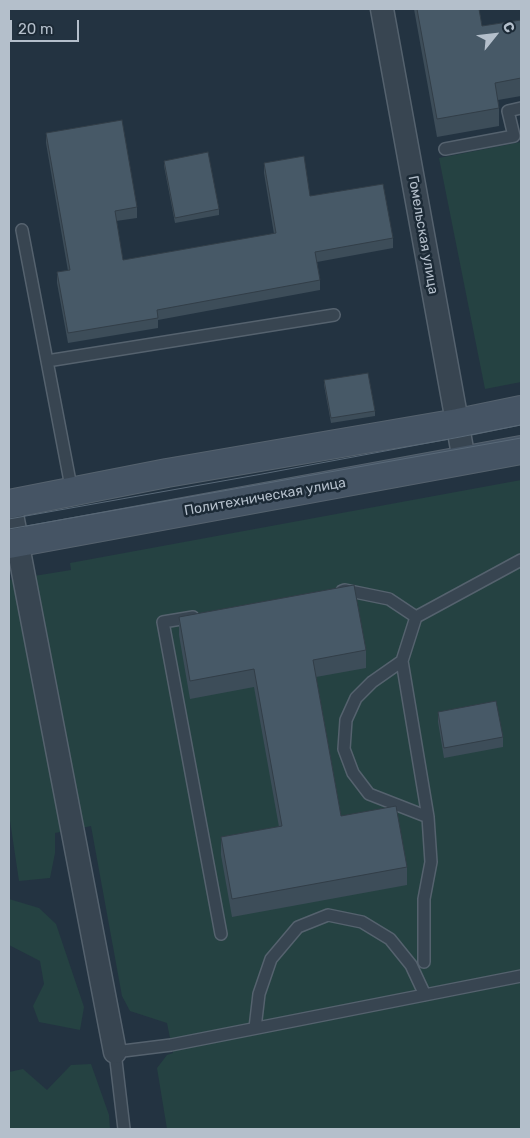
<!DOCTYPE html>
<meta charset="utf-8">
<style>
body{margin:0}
#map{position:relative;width:530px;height:1138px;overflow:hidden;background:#233341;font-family:Rubik,sans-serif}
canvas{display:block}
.frame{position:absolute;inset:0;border:10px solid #b4bfcb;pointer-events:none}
.north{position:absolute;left:470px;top:10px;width:50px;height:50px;-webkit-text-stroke:4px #1c2a36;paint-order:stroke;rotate:61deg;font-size:14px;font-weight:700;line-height:20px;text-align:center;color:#b4bfcb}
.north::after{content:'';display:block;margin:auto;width:18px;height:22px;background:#b4bfcb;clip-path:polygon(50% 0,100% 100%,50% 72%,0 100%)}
.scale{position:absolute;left:10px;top:20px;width:69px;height:22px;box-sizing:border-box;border:2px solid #b4bfcb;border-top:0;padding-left:6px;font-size:15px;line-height:18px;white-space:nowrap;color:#b4bfcb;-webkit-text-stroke:4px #1c2a36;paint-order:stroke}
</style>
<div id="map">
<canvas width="530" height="1138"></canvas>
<div class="frame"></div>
<div class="north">С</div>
<div class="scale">20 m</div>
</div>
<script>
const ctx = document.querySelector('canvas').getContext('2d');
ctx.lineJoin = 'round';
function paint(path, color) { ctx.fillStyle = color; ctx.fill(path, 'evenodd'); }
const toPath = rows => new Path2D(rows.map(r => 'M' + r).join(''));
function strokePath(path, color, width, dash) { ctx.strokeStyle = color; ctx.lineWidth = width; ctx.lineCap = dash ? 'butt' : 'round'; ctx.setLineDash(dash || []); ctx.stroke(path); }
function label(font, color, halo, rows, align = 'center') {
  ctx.font = font + ' Rubik,sans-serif'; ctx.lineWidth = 5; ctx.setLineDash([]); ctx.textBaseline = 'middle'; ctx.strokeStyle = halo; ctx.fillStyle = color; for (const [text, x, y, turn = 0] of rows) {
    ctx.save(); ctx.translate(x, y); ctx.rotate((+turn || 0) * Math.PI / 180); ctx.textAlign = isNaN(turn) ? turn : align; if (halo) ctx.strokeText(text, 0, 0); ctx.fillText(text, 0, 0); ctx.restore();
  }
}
paint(toPath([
 [521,142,521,382,485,389,439,158],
 [521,480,521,1129,167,1129,157,1068,167,1055,173,1053,167,1023,130,1011,122,996,91,826,55,833,55,853,50,878,19,881,9,814,9,580,71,570,70,563],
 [9,899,39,908,56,924,84,1007,80,1030,39,1022,33,1006,44,984,40,961,9,945],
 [91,1064,109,1115,110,1129,9,1129,9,1072,23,1069,47,1090,71,1065]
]), '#254242');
const lane = toPath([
 [445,149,514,136,508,111,521,108],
 [22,230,72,492],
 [47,361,334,315],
 [342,591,345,590,389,599,416,617,402,661,428,817,431,862,424,899,424,962],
 [193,617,163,622,221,934],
 [416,617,521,560],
 [402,661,372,682,356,698,346,720,344,749,353,773,369,794,428,817],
 [255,1028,259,994,271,959,298,927,328,915,362,922,390,939,411,965,425,995],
 [124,1129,115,1052,171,1045,521,976]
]);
const street = toPath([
 [382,9,464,460],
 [10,504,115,1052]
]);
const secondary = toPath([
 [9,504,167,473,458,423,521,410],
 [9,544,521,450]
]);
strokePath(lane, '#55626e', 14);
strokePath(street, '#55626e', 25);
strokePath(secondary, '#55626e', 30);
strokePath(lane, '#384551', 11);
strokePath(street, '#384551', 22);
strokePath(secondary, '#455464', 28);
strokePath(toPath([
 [9,519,262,474,460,437,521,425],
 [9,529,521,438]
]), '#596978', 1);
paint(toPath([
 [414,9,479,9,482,26,521,20,521,96,498,100,499,108,499,126,437,137],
 [46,133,137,207,137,218,116,221,123,260,274,234,264,173,264,163,310,196,393,238,393,248,317,262,320,280,320,290,158,320,158,328,68,343,57,283,57,272,68,271,46,143],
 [164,161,219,209,219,215,175,223,164,166],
 [324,380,375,411,375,416,331,423,324,385],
 [179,617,366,650,366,668,316,677,341,816,407,867,407,885,232,917,221,855,221,837,279,827,254,687,190,699,179,635],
 [438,712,503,737,503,747,444,758,438,722]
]), '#3d4d59');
const building = toPath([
 [417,9,479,9,482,26,521,20,521,78,495,83,499,108,437,119,417,9],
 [122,120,137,207,115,211,123,260,276,233,264,163,304,156,310,196,383,184,393,238,315,252,320,280,157,310,158,318,68,333,57,272,70,270,46,133,122,120],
 [208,152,219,209,175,218,164,161,208,152],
 [368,373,375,411,331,418,324,380,368,373],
 [354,585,366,650,313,660,341,816,396,806,407,867,232,899,221,837,282,826,254,669,190,681,179,617,354,585],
 [496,701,503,737,444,748,438,712,496,701]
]);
paint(building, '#475967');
strokePath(building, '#323e48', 1);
label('14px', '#b4bfcb', '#1c2a36', [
 ["Гомельская улица",423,235,80],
 ["Политехническая улица",265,497,-10]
]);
</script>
